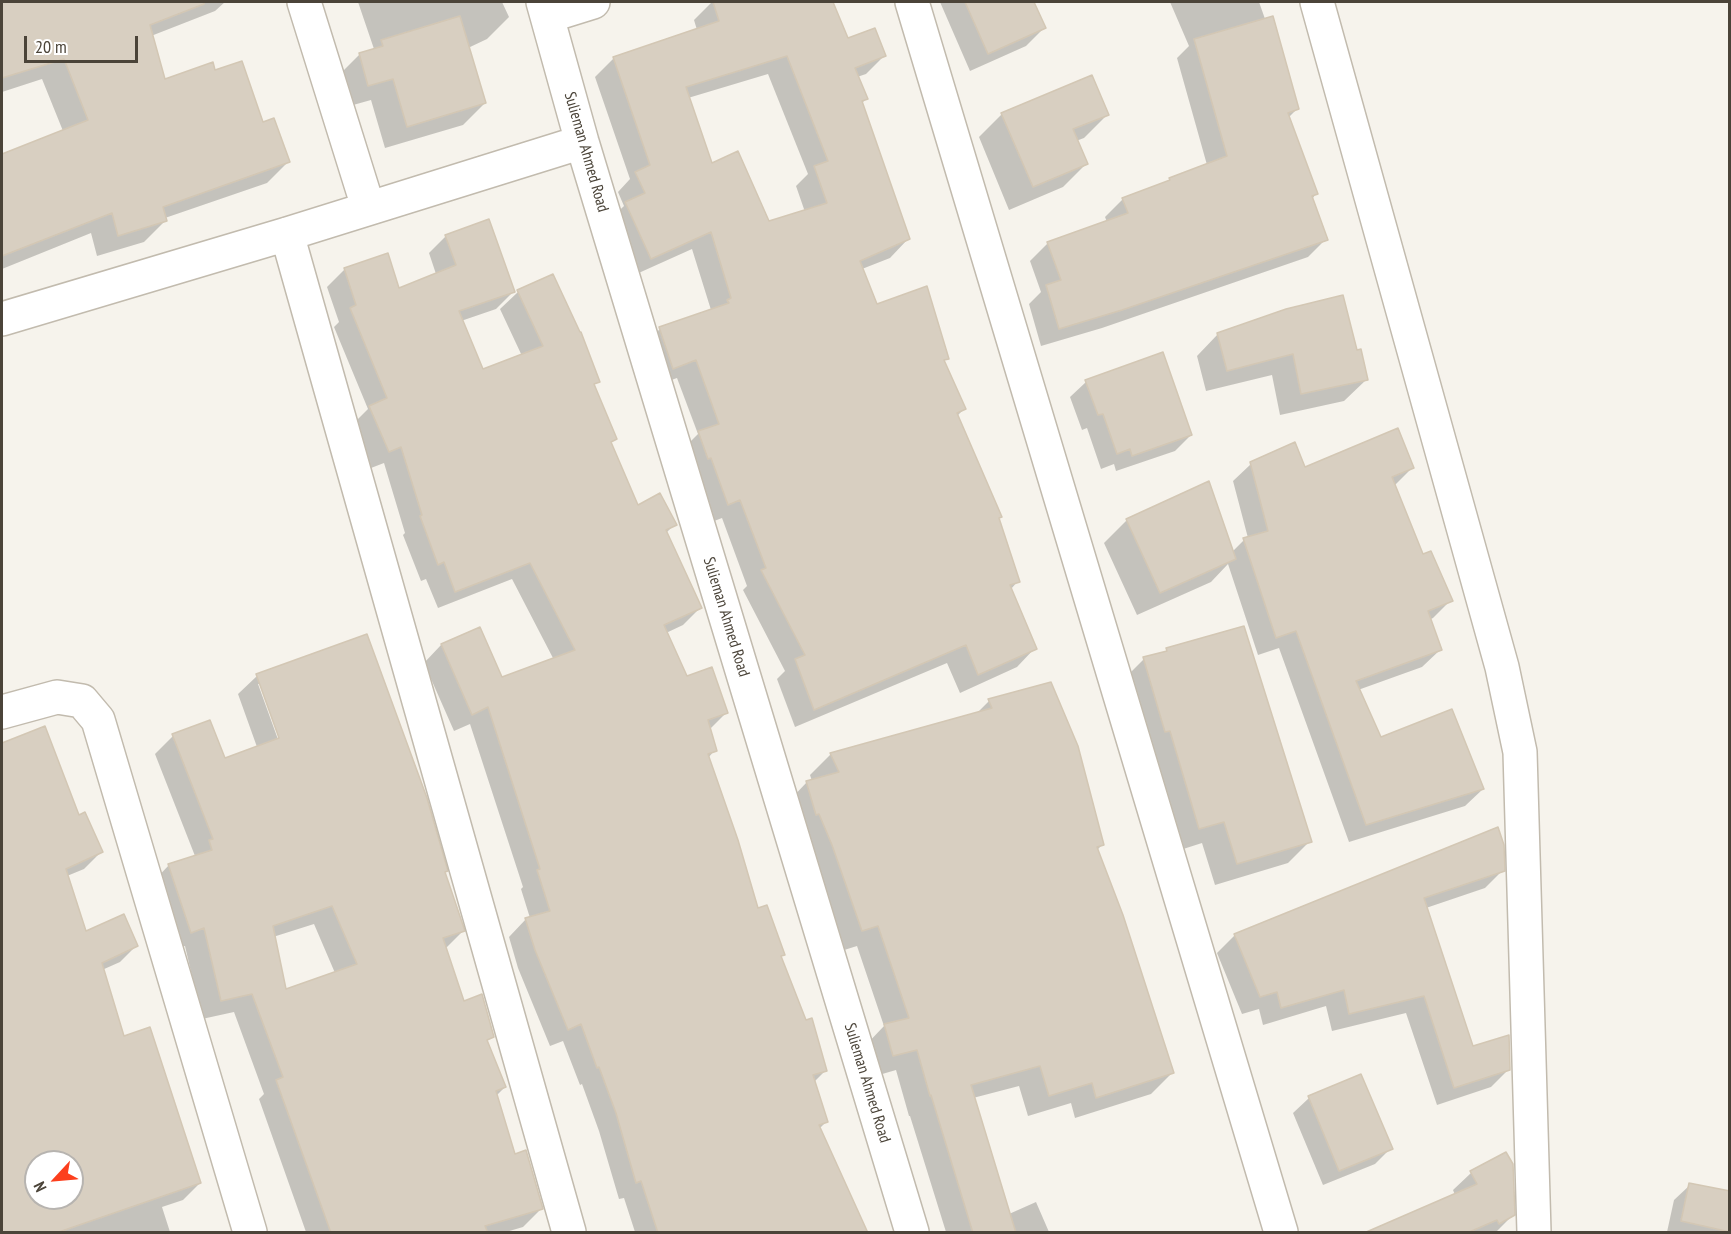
<!DOCTYPE html>
<style>
body{margin:0}
#map{position:relative;width:1731px;height:1234px;overflow:hidden;background:#f6f3ec;font-family:"PT Sans Narrow",sans-serif}
canvas{display:block}
.frame{position:absolute;inset:0;border:3px solid #4b4439;pointer-events:none}
.north{position:absolute;left:24px;top:1150px;width:60px;height:60px;box-sizing:border-box;background:#fff;border:2px solid #b7b4b0;border-radius:50%;rotate:244deg;font-size:16px;font-weight:700;line-height:24px;text-align:center;color:#4b4439}
.north::after{content:'';display:block;margin:auto;width:21px;height:27px;background:#fc3f1d;clip-path:polygon(50% 0,100% 100%,50% 72%,0 100%)}
.scale{position:absolute;left:24px;top:36px;width:114px;height:27px;box-sizing:border-box;border:3px solid #4b4439;border-top:0;padding-left:8px;font-size:18px;line-height:21px;white-space:nowrap;color:#4b4439;-webkit-text-stroke:4px #fff;paint-order:stroke}
</style>
<div id="map">
<canvas width="1731" height="1234"></canvas>
<div class="frame"></div>
<div class="north">N</div>
<div class="scale">20 m</div>
</div>
<script>
const ctx = document.querySelector('canvas').getContext('2d');
ctx.lineJoin = 'round';
function paint(path, color) { ctx.fillStyle = color; ctx.fill(path, 'evenodd'); }
const toPath = rows => new Path2D(rows.map(r => 'M' + r).join(''));
function strokePath(path, color, width, dash) { ctx.strokeStyle = color; ctx.lineWidth = width; ctx.lineCap = dash ? 'butt' : 'round'; ctx.setLineDash(dash || []); ctx.stroke(path); }
function label(font, color, halo, rows, align = 'center') {
  ctx.font = font + ' "PT Sans Narrow",sans-serif'; ctx.lineWidth = 6; ctx.setLineDash([]); ctx.textBaseline = 'middle'; ctx.strokeStyle = halo; ctx.fillStyle = color; for (const [text, x, y, turn = 0] of rows) {
    ctx.save(); ctx.translate(x, y); ctx.rotate((+turn || 0) * Math.PI / 180); ctx.textAlign = isNaN(turn) ? turn : align; if (halo) ctx.strokeText(text, 0, 0); ctx.fillText(text, 0, 0); ctx.restore();
  }
}
paint(toPath([
 [2,2,225,2,215,11,151,36,164,81,214,72,262,123,288,162,267,183,165,218,165,221,144,242,97,256,91,233,2,269,2,156,63,131,42,79,2,92],
 [358,2,502,2,509,17,487,39,468,48,485,103,463,125,385,148,371,100,346,107,338,76,360,54,374,49],
 [712,2,756,2,758,6,770,2,832,2,847,40,885,55,866,74,857,77,866,99,861,104,908,239,890,258,862,269,876,306,947,358,943,362,964,409,957,416,998,519,1018,581,1011,589,1035,648,1017,667,960,693,947,663,795,727,777,679,785,671,743,590,747,586,722,518,709,523,681,451,698,434,677,378,655,386,641,347,660,329,711,310,692,249,632,276,607,222,624,206,618,192,630,179,595,77,614,58,697,30,694,20],
 [768,74,808,174,796,186,805,212,768,223,711,165,688,98],
 [940,2,1033,2,1044,28,1026,46,970,71],
 [1170,2,1259,2,1297,109,1288,118,1316,194,1312,199,1326,239,1308,257,1102,328,1041,346,1029,304,1041,292,1030,261,1048,243,1107,222,1105,217,1123,199,1207,165,1177,58,1189,46],
 [1002,114,1107,115,1084,138,1076,141,1086,164,1063,187,1009,210,979,137],
 [446,236,513,292,496,309,461,321,482,371,522,356,500,309,518,292,552,276,598,381,593,386,615,439,610,444,637,507,675,524,666,533,700,608,683,625,666,633,686,678,727,712,709,730,715,750,708,758,757,910,784,954,780,958,826,1070,814,1082,827,1121,819,1129,865,1232,635,1232,624,1198,619,1199,599,1131,582,1084,580,1085,563,1041,550,1046,518,968,509,937,526,919,530,918,521,889,523,887,470,724,454,731,424,663,441,645,479,629,501,679,554,660,512,579,438,608,426,579,421,581,403,535,405,533,384,463,371,468,352,425,368,409,334,327,339,322,327,287,345,269,399,290,436,274,429,253],
 [1218,334,1356,351,1366,380,1344,401,1280,415,1272,375,1206,391,1197,356],
 [1086,382,1191,435,1175,451,1116,471,1114,464,1101,469,1087,428,1082,430,1070,397],
 [1251,464,1304,469,1413,467,1395,485,1423,556,1451,600,1433,618,1429,620,1440,650,1422,667,1358,690,1380,739,1483,789,1465,806,1349,842,1279,648,1258,655,1228,564,1211,582,1137,615,1104,543,1127,520,1232,552,1244,540,1248,538,1233,481],
 [1167,650,1310,841,1288,863,1215,885,1202,843,1177,851,1122,681,1144,659,1163,653],
 [257,676,444,873,463,931,445,949,463,1003,493,1036,486,1042,505,1087,496,1096,514,1155,541,1209,523,1227,506,1232,306,1232,259,1099,264,1094,234,1012,202,1019,185,946,173,950,151,884,169,865,195,856,155,754,173,736,224,760,257,747,238,694],
 [258,684,261,684,283,744,280,745],
 [314,924,335,973,285,991,273,937],
 [989,701,1102,845,1097,850,1172,1073,1151,1094,1075,1118,1071,1103,1028,1116,1019,1086,973,1098,1009,1214,1036,1202,1049,1232,946,1232,910,1116,909,1116,896,1070,872,1077,864,1047,884,1026,857,946,841,951,786,804,807,782,812,781,810,775,831,754,976,714],
 [44,728,79,817,101,852,84,869,67,876,85,933,136,946,120,962,102,970,123,1038,200,1183,183,1200,162,1207,170,1232,2,1232,2,745],
 [36,1162,72,1162,72,1198,36,1198],
 [1503,870,1485,888,1426,908,1472,1048,1509,1069,1491,1087,1437,1105,1406,1013,1332,1031,1326,1006,1263,1025,1259,1009,1242,1014,1217,953,1235,935],
 [1360,1076,1391,1148,1375,1164,1323,1185,1293,1113,1309,1098],
 [1506,1154,1513,1215,1496,1232,1368,1232,1455,1195,1453,1190,1471,1173],
 [1690,1185,1728,1231,1727,1232,1667,1232,1674,1200]
]), '#0003');
const building = toPath([
 [2,2,204,2,204,4,150,25,165,79,213,62,215,70,242,61,263,122,274,118,290,162,163,207,167,221,118,236,112,213,2,256,2,154,88,120,64,59,2,78,2,2],
 [713,2,833,2,848,38,875,28,886,56,855,68,868,99,862,101,910,239,860,261,877,304,927,286,949,359,944,360,966,409,957,413,1002,517,999,518,1020,582,1010,585,1037,649,978,675,966,645,814,710,795,659,805,655,761,570,766,568,740,500,728,505,711,458,708,459,698,431,719,424,696,360,673,369,659,327,729,303,727,300,731,298,711,232,651,259,625,202,645,193,635,172,650,165,613,57,719,21,713,2],
 [787,56,828,161,814,166,827,203,769,221,738,151,712,163,686,87,787,56],
 [965,2,1034,2,1046,28,988,54,965,2],
 [460,16,486,103,407,127,393,79,368,86,359,53,383,46,381,40,460,16],
 [1273,16,1299,109,1288,113,1318,194,1312,196,1328,240,1122,310,1059,329,1046,285,1061,280,1047,242,1128,213,1122,198,1170,180,1169,178,1227,156,1194,39,1273,16],
 [1092,75,1109,115,1073,129,1088,164,1033,187,1001,113,1092,75],
 [489,219,515,292,459,311,483,369,543,346,517,290,553,274,580,332,581,332,600,382,594,384,617,439,611,442,638,505,660,493,677,525,666,530,702,608,664,625,687,676,712,667,728,713,708,720,717,751,708,754,738,840,758,908,767,905,785,955,781,956,806,1020,812,1018,827,1071,813,1075,828,1122,819,1125,868,1233,658,1233,641,1181,636,1183,616,1113,599,1067,597,1068,581,1024,568,1030,535,950,525,918,550,911,537,870,540,869,488,707,472,715,441,644,480,627,502,677,575,650,530,563,455,592,444,562,438,565,420,516,422,515,401,447,389,452,369,406,387,398,350,308,356,305,344,268,388,253,399,288,456,265,445,235,489,219],
 [1343,295,1357,350,1361,349,1368,380,1301,394,1293,354,1227,371,1217,333,1286,309,1343,295],
 [1163,352,1192,435,1132,456,1130,449,1117,454,1103,414,1098,415,1085,380,1163,352],
 [1398,428,1414,468,1392,477,1423,554,1431,551,1453,601,1428,611,1442,650,1356,681,1381,737,1452,709,1484,789,1366,825,1296,631,1276,638,1243,538,1268,531,1250,462,1295,442,1305,467,1398,428],
 [1209,481,1236,559,1160,593,1126,519,1209,481],
 [1244,626,1312,842,1237,864,1224,822,1199,829,1170,731,1165,732,1143,657,1167,651,1166,648,1244,626],
 [367,634,427,798,448,871,445,872,465,931,443,938,464,1001,482,994,494,1037,487,1040,506,1087,496,1091,515,1154,526,1150,543,1209,485,1226,488,1233,331,1233,276,1080,283,1077,252,994,221,1001,204,928,191,933,168,864,212,850,209,840,213,839,172,734,210,720,225,758,279,738,256,674,367,634],
 [332,906,357,964,286,989,273,926,332,906],
 [1051,682,1078,746,1104,845,1097,847,1123,915,1174,1073,1096,1098,1092,1083,1049,1096,1040,1066,971,1085,1016,1233,973,1233,931,1095,930,1096,917,1050,893,1056,884,1024,909,1018,878,926,862,931,832,845,819,814,816,815,806,781,839,772,830,753,992,708,988,699,1051,682],
 [45,726,79,815,85,812,103,852,66,869,86,931,124,914,138,946,102,963,124,1036,150,1027,201,1183,56,1233,2,1233,2,743,45,726],
 [36,1162,72,1162,72,1198,36,1198,36,1162],
 [1498,827,1504,845,1505,871,1424,898,1473,1046,1509,1035,1510,1070,1454,1088,1424,996,1349,1014,1344,990,1281,1008,1277,992,1260,997,1234,934,1498,827],
 [1361,1074,1393,1149,1339,1171,1308,1096,1361,1074],
 [1506,1152,1513,1164,1515,1215,1499,1224,1497,1220,1467,1233,1364,1233,1477,1184,1470,1171,1506,1152],
 [1689,1183,1730,1191,1730,1232,1681,1221,1689,1183]
]);
paint(building, '#d8cfc1');
strokePath(building, '#d3c7b4', 1.5);
const street = toPath([
 [304,2,368,207],
 [543,2,582,142,912,1232],
 [912,2,1281,1232],
 [1317,2,1502,667,1520,752,1534,1232],
 [548,16,593,2],
 [287,234,569,1232],
 [2,319,287,234,582,142],
 [2,712,57,697,82,701,98,720,250,1232]
]);
strokePath(street, '#c2bbae', 36);
strokePath(street, '#fff', 33);
label('16px', '#4b4439', '#fff', [
 ["Sulieman Ahmed Road",586,152,74],
 ["Sulieman Ahmed Road",726,617,73],
 ["Sulieman Ahmed Road",867,1083,73]
]);
</script>
